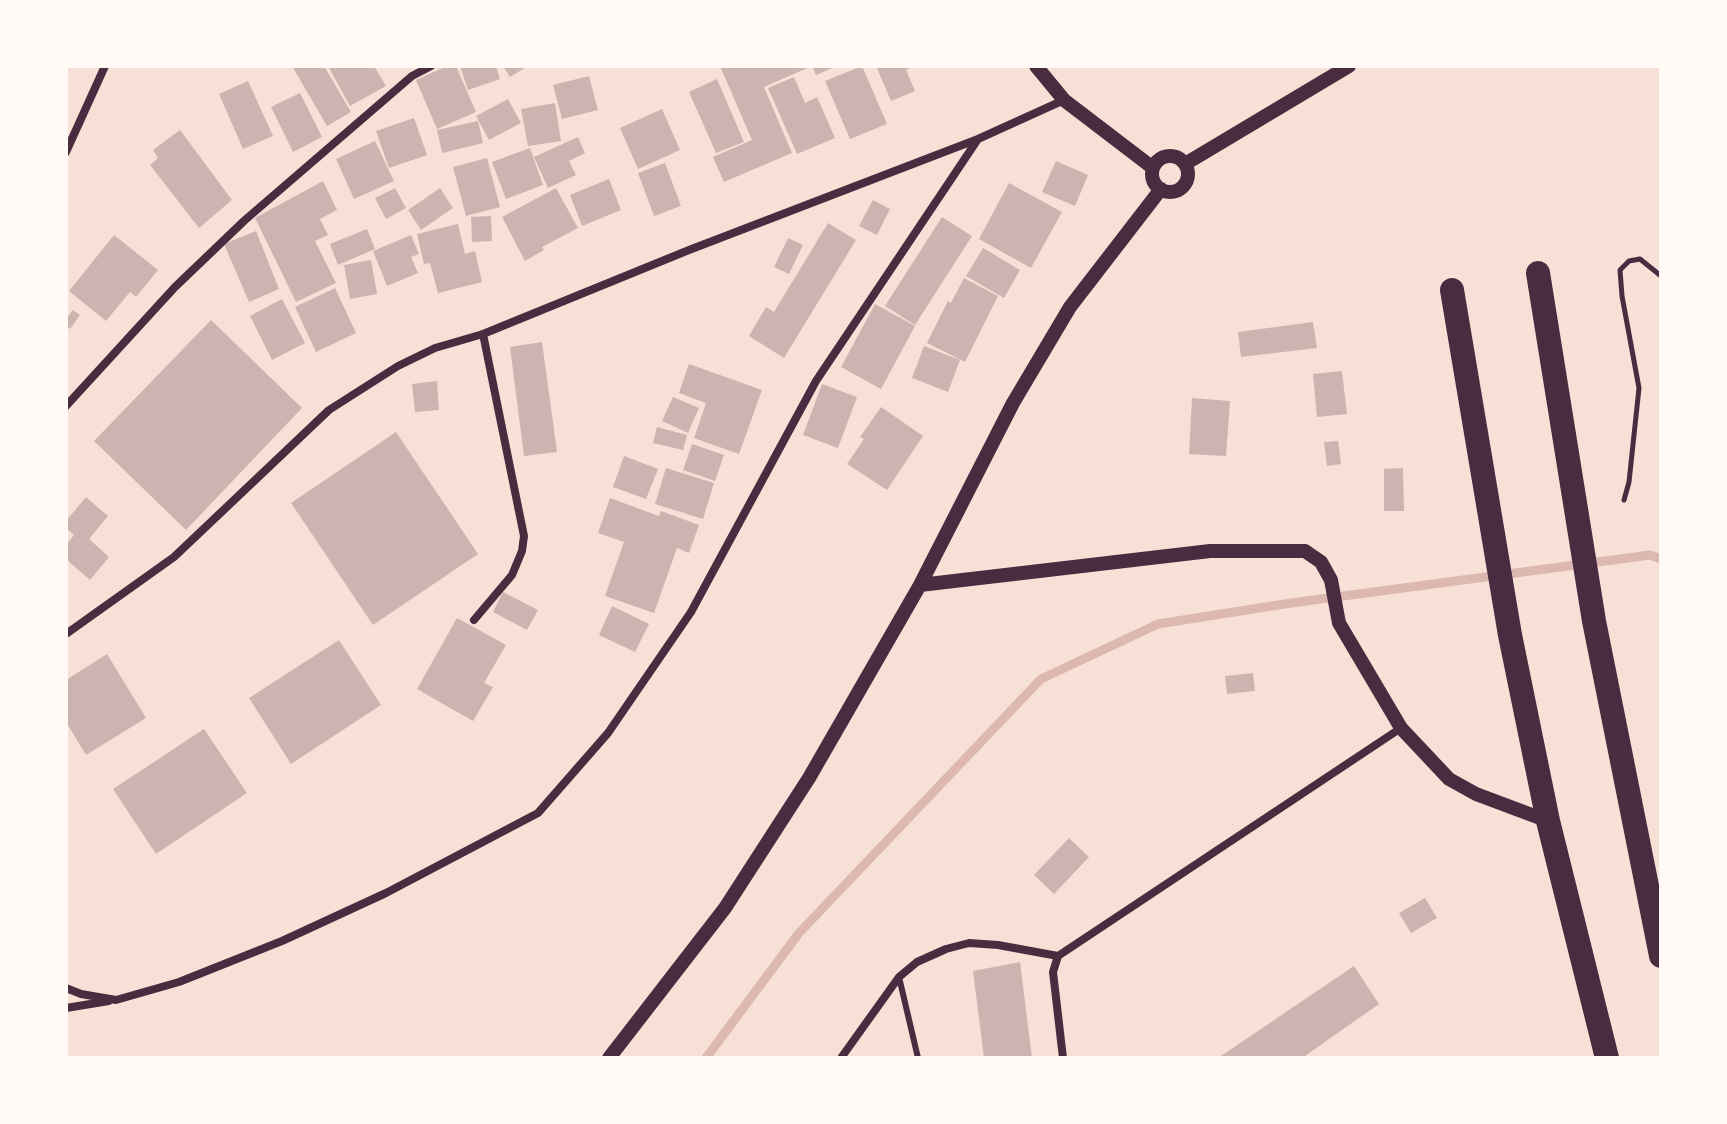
<!DOCTYPE html>
<style>
body{margin:0}
#map{position:relative;width:1727px;height:1124px;overflow:hidden;background:#f7e1d7;font-family:Arial,sans-serif}
canvas{display:block}
.frame{position:absolute;inset:0;border:68px solid #fffaf5;pointer-events:none}
</style>
<div id="map">
<canvas width="1727" height="1124"></canvas>
<div class="frame"></div>
</div>
<script>
const ctx = document.querySelector('canvas').getContext('2d');
ctx.lineJoin = 'round';
const toPath = rows => new Path2D(rows.map(r => 'M' + r).join(''));
function strokePath(path, color, width, dash) { ctx.strokeStyle = color; ctx.lineWidth = width; ctx.lineCap = dash ? 'butt' : 'round'; ctx.setLineDash(dash || []); ctx.stroke(path); }
function paint(path, color) { ctx.fillStyle = color; ctx.fill(path, 'evenodd'); }
strokePath(toPath([
 [706,1058,799,933,1041,679,1158,624,1291,603,1650,555,1661,559]
]), '#dcb8b0', 9);
paint(toPath([
 [292,66,324,66,351,112,327,126],
 [328,66,374,66,386,86,350,106],
 [447,66,456,66,476,112,437,129,416,80],
 [460,66,496,66,500,79,468,90],
 [503,66,528,66,510,77],
 [720,66,837,66,816,75,812,66,764,87,792,153,724,182,713,157,752,140],
 [862,66,887,124,850,139,825,81],
 [876,66,914,66,906,70,915,91,891,101],
 [589,76,598,110,562,119,553,85],
 [794,77,805,103,817,97,835,138,797,154,768,88],
 [717,79,744,142,716,153,689,92],
 [248,81,273,136,243,149,219,94],
 [300,93,322,137,293,152,271,107],
 [508,99,521,123,489,140,476,116],
 [555,103,561,141,528,146,521,109],
 [662,109,680,150,638,169,620,128],
 [414,118,427,155,389,168,376,131],
 [478,121,483,143,442,153,437,130],
 [180,130,232,200,199,228,150,165,158,158,153,150],
 [578,137,585,153,569,161,576,175,548,188,534,157],
 [375,141,394,181,354,199,336,159],
 [530,148,543,185,506,199,492,162],
 [487,158,500,207,466,216,453,167],
 [1056,161,1088,175,1075,206,1042,192],
 [665,163,681,206,654,216,638,173],
 [609,179,621,210,582,226,570,195],
 [323,181,337,210,320,219,328,235,315,241,336,283,296,302,255,218],
 [1009,183,1062,212,1031,268,979,239],
 [395,188,406,208,386,219,375,198],
 [440,188,453,208,421,230,408,210],
 [556,188,578,228,542,247,544,250,525,261,502,217],
 [873,200,890,209,877,235,859,226],
 [491,216,492,241,472,242,471,217],
 [942,217,972,236,915,325,885,306],
 [828,223,856,240,784,358,749,336,766,307,774,312],
 [458,224,465,254,475,251,482,282,438,293,430,263,424,264,417,234],
 [367,229,375,249,338,265,330,244],
 [256,231,279,289,249,302,224,244],
 [114,235,158,270,136,297,130,292,106,321,69,291],
 [411,235,419,254,411,257,418,273,387,286,373,251],
 [788,238,803,245,789,274,774,267],
 [983,248,1020,270,1004,298,966,276],
 [371,260,377,294,350,299,344,265],
 [964,278,998,296,965,362,927,343,948,301,951,303],
 [335,288,356,333,316,352,295,307],
 [282,299,305,343,272,360,250,316],
 [875,304,915,326,881,389,841,367],
 [73,310,80,315,70,329,66,326,66,319],
 [211,320,302,408,186,530,94,441],
 [1313,322,1317,348,1241,357,1238,332],
 [542,342,557,452,524,456,510,347],
 [924,346,960,360,948,392,912,378],
 [689,364,762,390,739,454,694,438,706,403,679,393],
 [1342,371,1347,414,1317,417,1313,374],
 [437,381,439,410,415,412,412,384],
 [822,384,857,397,838,448,803,435],
 [673,397,699,408,688,433,662,421],
 [1192,398,1230,401,1226,456,1189,454],
 [881,407,923,436,887,490,847,464,864,439,860,437],
 [657,427,687,435,683,450,653,443],
 [396,432,478,554,373,625,291,503],
 [1338,441,1341,464,1327,466,1324,442],
 [692,444,724,455,715,481,683,470],
 [624,456,658,469,646,499,613,487],
 [666,468,714,483,703,519,655,504],
 [1403,468,1404,511,1384,511,1384,469],
 [86,497,108,516,89,539,109,557,90,580,66,559,66,545,74,535,66,528,66,521],
 [610,498,659,516,661,511,699,525,689,553,677,548,654,613,605,596,624,542,598,533],
 [503,592,538,610,527,630,493,612],
 [612,606,649,624,635,652,599,635],
 [457,618,506,645,484,683,493,687,473,721,417,689],
 [339,640,381,705,291,764,249,698],
 [107,654,146,718,86,755,66,722,66,680],
 [1253,673,1255,691,1227,694,1225,676],
 [204,729,247,793,156,854,113,789],
 [1069,838,1089,857,1054,894,1034,875],
 [1425,898,1437,918,1411,933,1399,913],
 [1020,962,1032,1058,984,1058,973,971],
 [1354,966,1379,1004,1302,1058,1218,1058]
]), '#ccb4b1');
strokePath(toPath([
 [1624,500,1629,482,1639,388,1622,296,1620,270,1629,261,1640,259,1661,276]
]), '#4a2c40', 5);
strokePath(toPath([
 [899,977,918,1058]
]), '#4a2c40', 6);
strokePath(toPath([
 [66,152,105,66],
 [66,406,175,287,245,220,412,76,431,66],
 [474,620,512,575,522,551,524,536,483,334],
 [66,634,174,557,329,410,398,366,435,348,483,334,689,250,978,139],
 [66,988,81,994,116,1000,179,982,282,941,386,893,538,813,608,733,691,612,816,381,978,139,1064,100],
 [66,1008,109,1001],
 [841,1058,899,977,917,962,946,949,969,943,998,945,1058,956],
 [1063,1058,1053,972,1058,956,1401,728]
]), '#4a2c40', 8);
strokePath(toPath([
 [1036,66,1064,100,1153,168],
 '1152 174a18 18 0 1 1 36 0a18 18 0 1 1-36 0Z',
 [1185,164,1349,66],
 [920,585,1210,551,1305,551,1321,562,1331,580,1339,623,1401,728,1449,779,1476,794,1548,821],
 [609,1058,725,908,809,778,920,585,1013,403,1070,307,1161,189]
]), '#4a2c40', 14);
strokePath(toPath([
 [1538,273,1594,621,1661,956],
 [1452,290,1510,635,1548,821,1607,1058]
]), '#4a2c40', 24);
</script>
